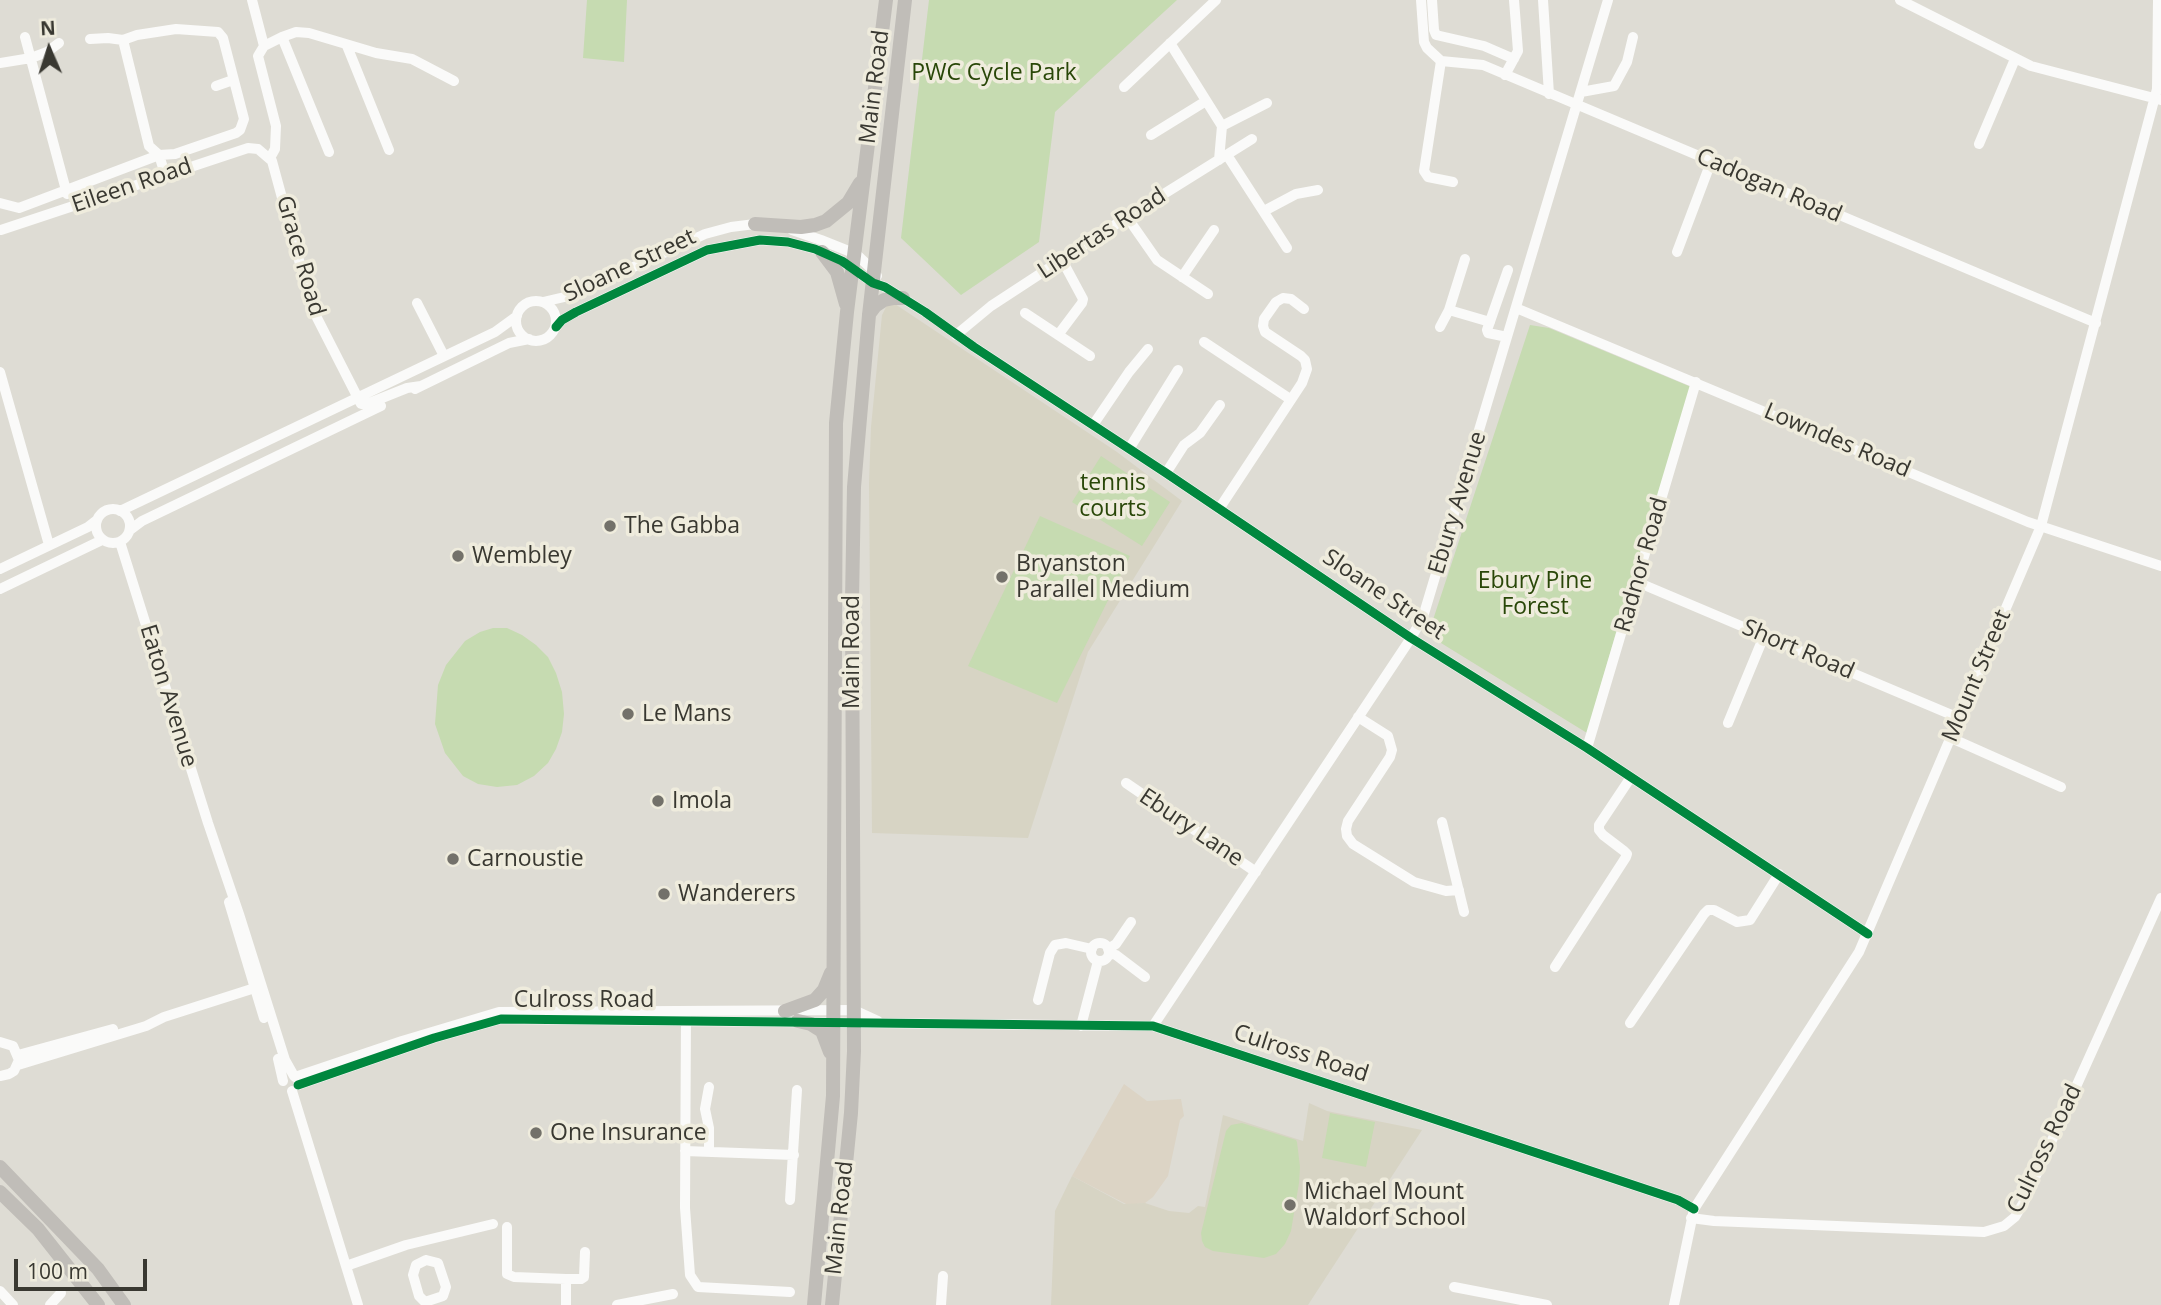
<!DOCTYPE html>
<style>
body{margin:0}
#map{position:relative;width:2161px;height:1305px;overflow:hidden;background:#dedcd4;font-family:"Open Sans",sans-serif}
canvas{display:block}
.north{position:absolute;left:14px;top:14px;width:70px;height:70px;-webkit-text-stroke:5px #efecdd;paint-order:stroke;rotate:357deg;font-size:19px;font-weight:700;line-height:28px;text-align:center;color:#393831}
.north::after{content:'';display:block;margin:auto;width:24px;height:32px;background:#393831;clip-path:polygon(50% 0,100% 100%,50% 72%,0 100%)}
.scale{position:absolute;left:14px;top:1259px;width:133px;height:32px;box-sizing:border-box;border:4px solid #393831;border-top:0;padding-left:9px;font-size:21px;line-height:24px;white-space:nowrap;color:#393831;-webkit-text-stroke:5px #efecdd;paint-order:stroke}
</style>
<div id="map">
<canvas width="2161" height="1305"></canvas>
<div class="north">N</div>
<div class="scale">100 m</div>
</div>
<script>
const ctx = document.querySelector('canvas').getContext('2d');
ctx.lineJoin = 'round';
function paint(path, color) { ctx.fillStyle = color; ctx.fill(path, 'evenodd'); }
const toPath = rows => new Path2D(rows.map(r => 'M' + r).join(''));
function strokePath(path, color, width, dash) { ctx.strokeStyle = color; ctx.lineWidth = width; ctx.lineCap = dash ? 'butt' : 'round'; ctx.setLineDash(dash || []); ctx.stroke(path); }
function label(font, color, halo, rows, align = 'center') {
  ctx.font = font + ' "Open Sans",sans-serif'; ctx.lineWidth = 7; ctx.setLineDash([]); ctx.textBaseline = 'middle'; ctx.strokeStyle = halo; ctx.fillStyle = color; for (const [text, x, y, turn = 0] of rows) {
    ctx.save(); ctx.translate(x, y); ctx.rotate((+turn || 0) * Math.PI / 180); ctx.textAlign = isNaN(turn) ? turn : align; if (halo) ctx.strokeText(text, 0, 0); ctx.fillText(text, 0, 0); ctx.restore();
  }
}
paint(toPath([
 [1124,1084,1147,1101,1181,1099,1184,1116,1180,1120,1168,1176,1153,1197,1145,1203,1128,1205,1072,1176]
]), '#dcd4c5');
paint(toPath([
 [895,304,1117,452,1182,501,1088,652,1028,838,872,833,869,483,871,427,882,315,887,305],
 [1309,1103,1327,1111,1422,1130,1308,1305,1051,1305,1055,1211,1072,1176,1124,1204,1145,1203,1169,1211,1189,1213,1198,1206,1205,1207,1223,1115,1303,1141]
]), '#d7d4c4');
paint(toPath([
 [587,0,627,0,624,62,583,58],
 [929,0,1177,0,1055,112,1039,242,961,295,901,238],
 [1530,325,1549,328,1696,389,1631,581,1587,733,1428,635],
 [1101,456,1170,502,1142,546,1072,502],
 [1040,516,1130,556,1057,703,968,666],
 [493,628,507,628,522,635,536,645,548,657,556,673,562,692,564,714,562,732,556,749,548,763,534,776,517,785,497,787,478,784,463,776,445,753,435,724,438,685,446,665,465,641,480,632],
 [1330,1113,1375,1122,1366,1167,1322,1158],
 [1242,1123,1296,1140,1297,1142,1300,1167,1299,1183,1291,1231,1285,1244,1276,1254,1264,1258,1213,1251,1205,1247,1202,1241,1201,1233,1226,1131,1231,1125]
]), '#c6dbb1');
strokePath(toPath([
 [252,0,264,46],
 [1421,0,1424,42,1427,48,1441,61],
 [1432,0,1434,30,1436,35,1484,46,1514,59],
 [1543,0,1549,94],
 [1900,0,2031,66,2161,100],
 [25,37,67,194],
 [282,37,329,152],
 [123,40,149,146,159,155,165,174],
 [1170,43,1222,126,1219,160],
 [347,46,389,150],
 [1441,61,1483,65,2096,323],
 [1441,61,1424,171,1428,177,1453,182],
 [0,63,31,58,47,52,59,43],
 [1505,75,1518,51,1514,0],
 [216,86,233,80],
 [1124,87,1216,0],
 [1581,92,1614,86,1627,62,1633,37],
 [1222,126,1267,103],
 [1151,135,1206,101],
 [1979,144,2015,59],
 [1227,155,1287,248],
 [270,158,275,149,276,126,258,56,264,46,282,37,296,32,309,33,376,53,412,59,454,81],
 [0,203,19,208,159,155,175,154,236,133,240,130,244,119,223,38,218,32,176,29,137,35,123,40,108,38,90,39],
 [1264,211,1296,194,1318,190],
 [1127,217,1157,260,1208,294],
 [1,230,248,148,258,149,272,161,312,308,361,404,367,404,407,388,421,386],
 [792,230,821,240,856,254,875,272,877,276],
 [1677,252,1711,162],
 [1182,277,1214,230],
 '516 321a20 20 0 1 1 40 0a20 20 0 1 1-40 0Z',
 [543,302,573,295,705,234,731,227,755,224,762,225],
 [417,303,444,356],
 [1516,308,2028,522,2161,566],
 [1449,310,1490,322],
 [1025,313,1090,356],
 [556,327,562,320,576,312,707,250,760,240,788,242,815,249,842,261,873,283,885,287,925,312,974,347,1166,473,1411,638,1587,748,1868,934],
 [1440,327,1449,310,1465,259],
 [956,335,991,306,1127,217,1252,139],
 [1058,335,1082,303,1083,299,1062,260],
 [1507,337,1488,333,1487,330,1508,270],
 [1204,342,1290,399],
 [0,372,49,545],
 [415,389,509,343,529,339],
 [1093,425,1129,372,1148,349],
 [1129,449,1178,370],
 [1166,473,1184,445,1200,433,1220,405],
 '96 526a17 17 0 1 1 34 0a17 17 0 1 1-34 0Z',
 [1219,509,1302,383,1307,369,1305,360,1301,356,1265,332,1263,326,1264,319,1276,302,1283,298,1291,299,1304,309],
 [120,511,495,332,517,316],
 [130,530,142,521,381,406],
 [120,542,208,823,239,914,285,1060,294,1076],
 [0,569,88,527,97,520],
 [1637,582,1959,718],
 [0,589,102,540],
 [1358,717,1388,736,1392,750,1390,757,1348,821,1346,829,1347,836,1353,844,1414,882,1446,891,1459,890],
 [1728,723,1764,636],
 [1951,738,2061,787],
 [1587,748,1696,382],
 [1126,783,1256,872],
 [1442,822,1464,912],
 [229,902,264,1018],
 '1091 952a9 9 0 1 1 18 0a9 9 0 1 1-18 0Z',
 [1108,949,1116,944,1131,922],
 [1109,953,1116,955,1145,977],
 [1555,967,1626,857,1627,854,1624,851,1603,835,1599,830,1599,825,1631,777],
 [1038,1000,1050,953,1055,945,1066,943,1092,949],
 [686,1014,685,1208,690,1275,698,1287,790,1292],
 [1630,1023,1704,914,1708,910,1714,910,1737,922,1750,920,1779,874],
 [1081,1026,1098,961],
 [1153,1026,1411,638,1423,617,1608,0],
 [0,1042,13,1046,19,1060,14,1071,9,1074,0,1076],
 [18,1055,113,1029],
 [278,1059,283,1081],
 [18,1065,146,1026,164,1017,261,986],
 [295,1077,402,1041,499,1012,854,1010,878,1021],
 [298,1085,434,1038,501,1019,1153,1026,1570,1164,1678,1200,1694,1209],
 [292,1091,358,1305],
 [685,1151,794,1155],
 [709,1152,709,1128,705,1109,709,1087],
 [790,1200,797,1090],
 [1691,1218,1714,1221,1984,1232,2004,1226,2015,1217,2025,1200,2161,898],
 [507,1227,507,1274,514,1277,566,1279,566,1305],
 [426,1260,438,1263,446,1287,443,1296,425,1302,419,1296,413,1275,416,1265,426,1260],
 [346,1266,406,1245,493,1224],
 [566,1279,581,1279,584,1277,585,1252],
 [1454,1287,1547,1305],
 [0,1291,13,1305],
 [50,1305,61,1293],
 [617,1305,673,1294],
 [941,1305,943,1276],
 [1674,1305,1694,1209,1859,952,2041,526,2157,89,2158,0]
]), '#fafaf9', 10);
strokePath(toPath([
 [755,224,801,227,815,225,826,221,848,203,860,183],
 [822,252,837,272,846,304],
 [869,314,875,306,884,300,894,298,903,298],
 [785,1011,815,1000,824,990,831,973],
 [798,1021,811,1024,822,1031,830,1052],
 [0,1167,98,1269,124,1305],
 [0,1192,38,1229,98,1305],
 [814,1305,833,1096,836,423,847,312,886,0],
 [832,1305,851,1113,854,1051,852,601,854,487,869,315,905,0]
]), '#c0bdb8', 14);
strokePath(toPath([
 [556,327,562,320,576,312,707,250,760,240,788,242,815,249,842,261,873,283,885,287,925,312,974,347,1166,473,1411,638,1587,748,1868,934],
 [298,1085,434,1038,501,1019,1153,1026,1570,1164,1678,1200,1694,1209]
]), '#00873e', 9);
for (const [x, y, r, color] of [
 [610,526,7,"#73716a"],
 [458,556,7,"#73716a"],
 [1002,577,7,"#73716a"],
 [628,714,7,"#73716a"],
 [658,801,7,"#73716a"],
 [453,859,7,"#73716a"],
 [664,894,7,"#73716a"],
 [536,1133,7,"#73716a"],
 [1290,1205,7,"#73716a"]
]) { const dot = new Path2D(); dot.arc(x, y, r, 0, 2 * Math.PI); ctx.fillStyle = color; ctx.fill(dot); strokePath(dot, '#efecdd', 2.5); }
label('23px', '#294708', '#efecdd', [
 ["PWC Cycle Park",994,73],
 ["tennis",1113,483],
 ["courts",1113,509],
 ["Ebury Pine",1535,581],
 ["Forest",1535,607]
]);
label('23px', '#393831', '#efecdd', [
 ["Main Road",875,87,-83],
 ["Eileen Road",132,186,-19],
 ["Cadogan Road",1769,186,23],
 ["Libertas Road",1102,234,-33],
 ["Grace Road",300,256,74],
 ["Sloane Street",630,266,-25],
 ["Lowndes Road",1837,441,23],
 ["Ebury Avenue",1458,503,-73],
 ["Radnor Road",1642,565,-74],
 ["Sloane Street",1384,595,34],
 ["Short Road",1798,650,23],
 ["Main Road",852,652,-90],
 ["Mount Street",1977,676,-67],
 ["Eaton Avenue",168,696,73],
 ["Ebury Lane",1191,828,34],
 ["Culross Road",584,1000],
 ["Culross Road",1301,1054,18],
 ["Culross Road",2045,1149,-64],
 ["Main Road",840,1218,-84]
]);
label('23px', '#393831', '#efecdd', [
 ["The Gabba",624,526],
 ["Wembley",472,556],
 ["Bryanston",1016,564],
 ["Parallel Medium",1016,590],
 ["Le Mans",642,714],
 ["Imola",672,801],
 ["Carnoustie",467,859],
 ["Wanderers",678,894],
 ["One Insurance",550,1133],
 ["Michael Mount",1304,1192],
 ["Waldorf School",1304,1218]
], 'left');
</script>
